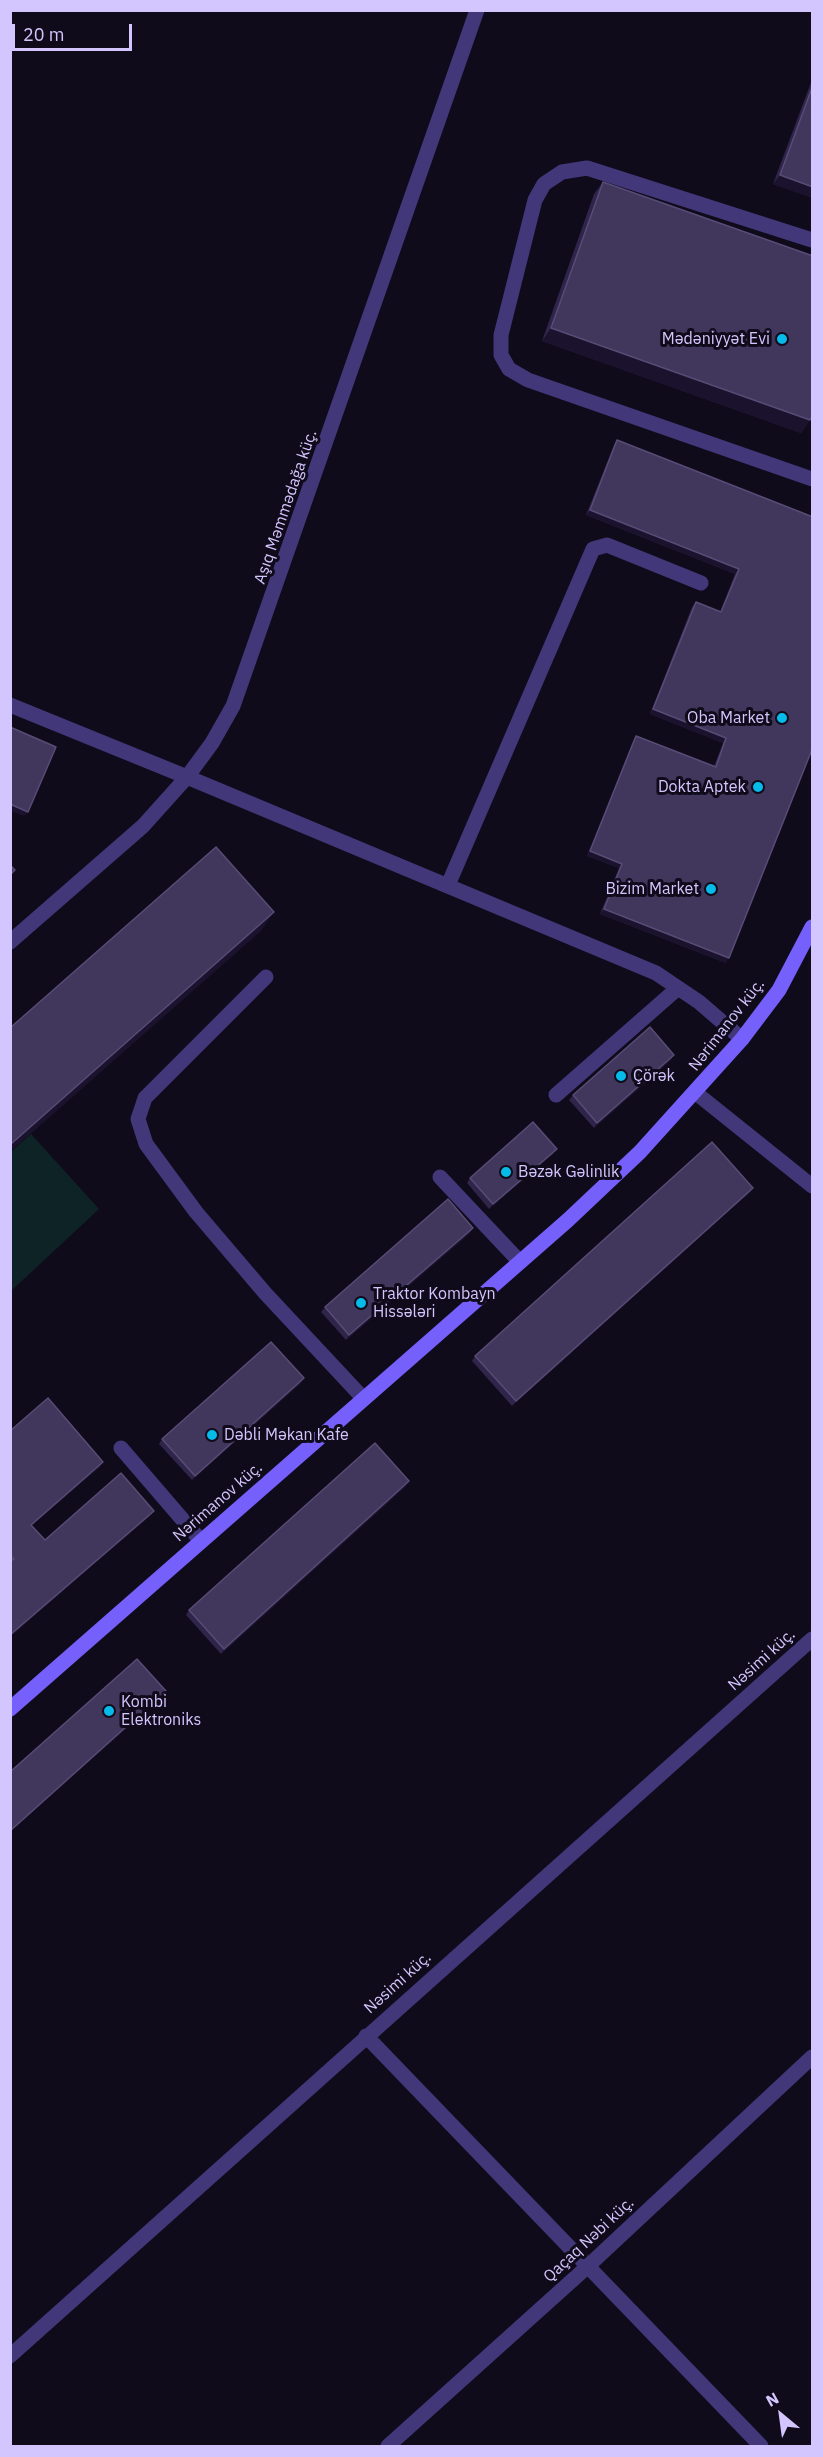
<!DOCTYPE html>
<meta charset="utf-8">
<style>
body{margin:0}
#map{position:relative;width:823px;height:2457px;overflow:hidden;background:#100b1b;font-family:"IBM Plex Sans",sans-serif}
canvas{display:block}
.frame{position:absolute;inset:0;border:12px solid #d3c6fe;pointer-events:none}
.north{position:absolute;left:751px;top:2385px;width:60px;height:60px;-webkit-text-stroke:4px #100b1b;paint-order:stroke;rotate:331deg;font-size:16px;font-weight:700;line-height:24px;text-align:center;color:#d3c6fe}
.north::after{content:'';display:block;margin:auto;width:21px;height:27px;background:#d3c6fe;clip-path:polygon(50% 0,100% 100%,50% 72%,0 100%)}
.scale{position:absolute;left:12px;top:24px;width:120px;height:27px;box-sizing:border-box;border:3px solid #d3c6fe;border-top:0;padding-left:8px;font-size:18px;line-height:21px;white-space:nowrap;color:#d3c6fe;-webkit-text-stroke:4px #100b1b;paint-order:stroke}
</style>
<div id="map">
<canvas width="823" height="2457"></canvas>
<div class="frame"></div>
<div class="north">N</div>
<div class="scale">20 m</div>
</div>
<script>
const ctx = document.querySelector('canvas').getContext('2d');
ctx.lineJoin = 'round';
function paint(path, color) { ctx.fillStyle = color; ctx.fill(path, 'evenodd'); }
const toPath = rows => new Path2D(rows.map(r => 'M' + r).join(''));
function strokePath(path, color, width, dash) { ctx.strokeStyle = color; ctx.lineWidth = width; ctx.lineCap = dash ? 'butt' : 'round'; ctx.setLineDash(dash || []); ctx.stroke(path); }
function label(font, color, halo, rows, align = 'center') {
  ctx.font = font + ' "IBM Plex Sans",sans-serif'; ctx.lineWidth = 6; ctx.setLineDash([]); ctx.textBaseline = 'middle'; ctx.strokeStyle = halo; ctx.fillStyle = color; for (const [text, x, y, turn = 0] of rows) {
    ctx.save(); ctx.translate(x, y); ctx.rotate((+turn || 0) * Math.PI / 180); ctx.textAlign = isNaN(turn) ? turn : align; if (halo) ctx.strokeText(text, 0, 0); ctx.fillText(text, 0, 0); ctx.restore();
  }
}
paint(toPath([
 [31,1134,99,1209,11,1291,11,1152]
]), '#0e2325');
strokePath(toPath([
 [812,240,587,168,562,172,544,184,535,200,501,335,501,355,509,369,528,380,812,479],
 [10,705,187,777],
 [266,977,145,1098,138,1119,146,1144,196,1212,265,1293,363,1398],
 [556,1095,678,988]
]), '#413779', 15);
strokePath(toPath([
 [187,777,656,973,699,1002,742,1039],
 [448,885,593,549,607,545,701,583],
 [10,942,143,826,187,777,212,743,233,706,477,10],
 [696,1093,812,1186],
 [440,1177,520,1262],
 [121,1448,201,1541],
 [366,2036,761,2446],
 [10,2356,812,1639],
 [388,2446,587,2267,812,2057]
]), '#413779', 15);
strokePath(toPath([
 [10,1709,568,1220,640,1152,742,1039,779,990,812,927]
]), '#7560fb', 15);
paint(toPath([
 [813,77,813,198,773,184],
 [603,182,810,420,801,433,542,341,594,194],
 [617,440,813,517,726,963,600,914,619,868,587,856,633,741,636,736,714,766,723,743,650,714,692,607,696,602,720,612,735,574,586,515,614,445],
 [671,1060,594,1128,569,1100,573,1095],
 [553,1154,489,1209,467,1183,470,1178],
 [750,1192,512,1406,472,1361,475,1356],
 [470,1233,346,1340,321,1312,325,1307],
 [301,1383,192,1480,159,1444,162,1439],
 [406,1486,221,1654,186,1615,189,1610]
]), '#2f2449');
paint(toPath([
 [780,175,813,187,813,198,773,184],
 [551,328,810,420,801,433,542,341],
 [590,510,739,569,735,574,586,515],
 [653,709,726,738,723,743,650,714],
 [10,804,28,812,24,816,10,811],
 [590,851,622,864,619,868,587,856],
 [604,909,729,958,726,963,600,914],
 [274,912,261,931,10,1152,10,1145],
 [674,1055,671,1060,594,1128,597,1123],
 [557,1149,553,1154,489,1209,493,1204],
 [753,1188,750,1192,512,1406,516,1401],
 [473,1228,470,1233,346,1340,349,1335],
 [304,1378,301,1383,192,1480,195,1476],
 [103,1462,100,1467,27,1530,31,1525],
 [409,1481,406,1486,221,1654,224,1649],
 [154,1511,150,1516,10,1637,10,1635],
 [166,1691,163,1696,10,1832,10,1831]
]), '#1b132e');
const building = toPath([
 [813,85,813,187,780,175,813,85],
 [603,182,813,256,813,414,810,420,551,328,603,182],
 [617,440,813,517,813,747,729,958,604,909,622,864,590,851,636,736,716,767,726,738,653,709,696,602,721,612,739,569,590,510,617,440],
 [10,727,56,747,28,812,10,804,10,727],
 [216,847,274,912,11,1144,10,1028,216,847],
 [10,865,15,870,10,875,10,865],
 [650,1027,674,1055,597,1123,573,1095,650,1027],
 [533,1122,557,1149,493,1204,470,1178,533,1122],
 [712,1142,753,1188,516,1401,475,1356,712,1142],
 [448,1199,473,1228,349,1335,325,1307,448,1199],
 [271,1342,304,1378,195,1476,162,1439,271,1342],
 [48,1398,103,1462,31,1525,45,1540,121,1473,154,1511,10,1635,10,1561,14,1559,10,1555,10,1431,48,1398],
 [375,1443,409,1481,224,1649,189,1610,375,1443],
 [137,1659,166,1691,10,1831,10,1772,137,1659]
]);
paint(building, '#41365c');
strokePath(building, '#584c76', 1.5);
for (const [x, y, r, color] of [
 [782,339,6,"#06baea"],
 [782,718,6,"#06baea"],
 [758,787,6,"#06baea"],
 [711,889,6,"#06baea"],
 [621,1076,6,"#06baea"],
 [506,1172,6,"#06baea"],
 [361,1303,6,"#06baea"],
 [212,1435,6,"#06baea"],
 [109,1711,6,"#06baea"]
]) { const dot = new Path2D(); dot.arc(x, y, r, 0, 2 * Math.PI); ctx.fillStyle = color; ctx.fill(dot); strokePath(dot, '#100b1b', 2); }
label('16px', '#d3c6fe', '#100b1b', [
 ["Mədəniyyət Evi",770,339,"right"],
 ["Oba Market",770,718,"right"],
 ["Dokta Aptek",746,787,"right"],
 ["Bizim Market",699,889,"right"],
 ["Çörək",633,1076],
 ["Bəzək Gəlinlik",518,1172],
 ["Traktor Kombayn",373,1294],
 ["Hissələri",373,1312],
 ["Dəbli Məkan Kafe",224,1435],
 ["Kombi",121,1702],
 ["Elektroniks",121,1720]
], 'left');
label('16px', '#d3c6fe', '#100b1b', [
 ["Aşıq Məmmədağa küç.",286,507,-71],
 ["Nərimanov küç.",727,1025,-52],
 ["Nərimanov küç.",218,1502,-41],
 ["Nəsimi küç.",762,1660,-42],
 ["Nəsimi küç.",398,1983,-42],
 ["Qaçaq Nəbi küç.",589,2240,-43]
]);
</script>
